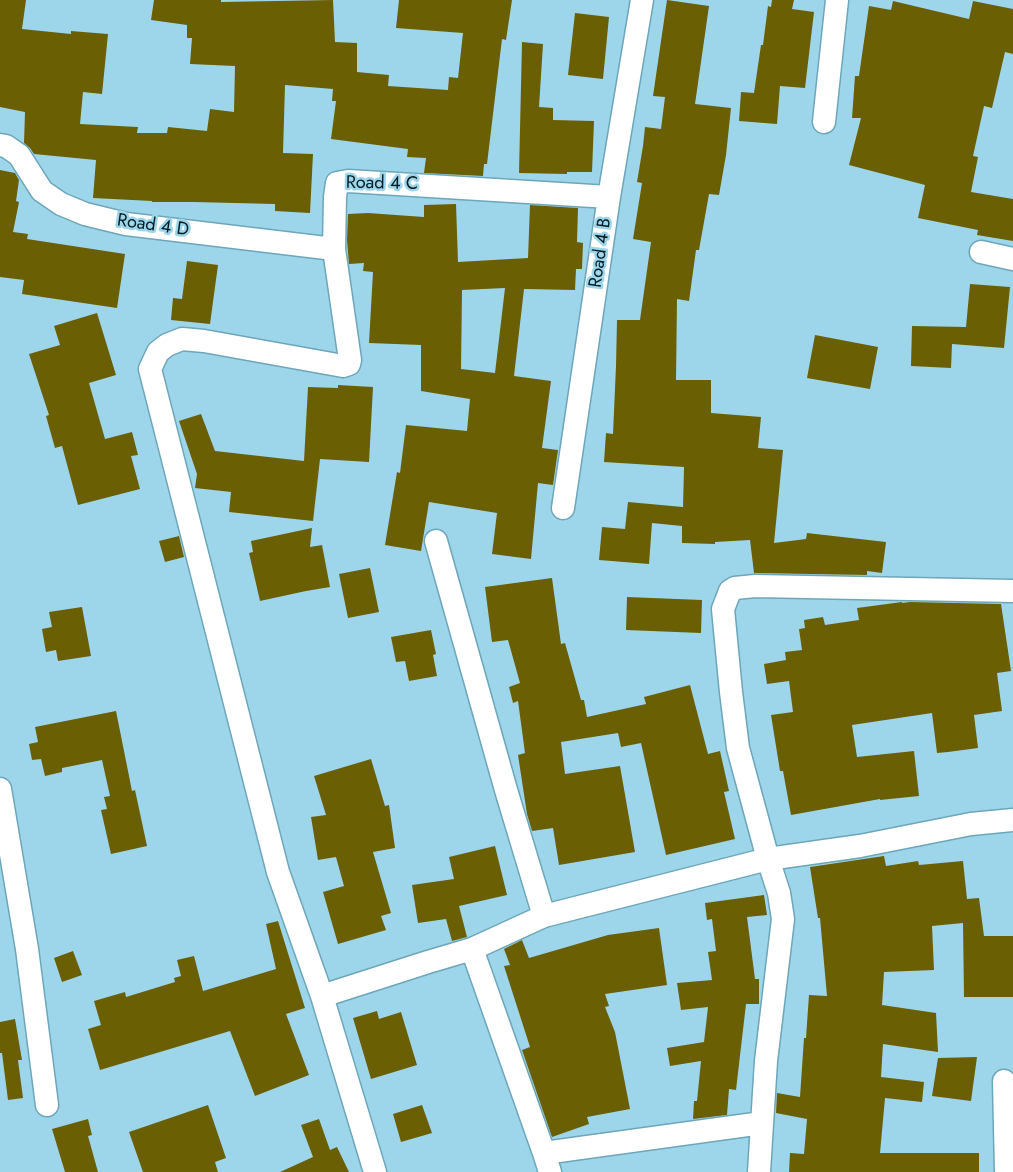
<!DOCTYPE html>
<style>
body{margin:0}
canvas{display:block;background:#9dd6ea}
</style>
<canvas width="1013" height="1172"></canvas>
<script>
const ctx = document.querySelector('canvas').getContext('2d');
ctx.lineJoin = 'round';
function paint(path, color) { ctx.fillStyle = color; ctx.fill(path, 'evenodd'); }
const toPath = rows => new Path2D(rows.map(r => 'M' + r).join(''));
function strokePath(path, color, width, dash) { ctx.strokeStyle = color; ctx.lineWidth = width; ctx.lineCap = dash ? 'butt' : 'round'; ctx.setLineDash(dash || []); ctx.stroke(path); }
function label(font, color, halo, rows, align = 'center') {
  ctx.font = font + ' Jost,sans-serif'; ctx.lineWidth = 5; ctx.setLineDash([]); ctx.textBaseline = 'middle'; ctx.strokeStyle = halo; ctx.fillStyle = color; for (const [text, x, y, turn = 0] of rows) {
    ctx.save(); ctx.translate(x, y); ctx.rotate((+turn || 0) * Math.PI / 180); ctx.textAlign = isNaN(turn) ? turn : align; if (halo) ctx.strokeText(text, 0, 0); ctx.fillText(text, 0, 0); ctx.restore();
  }
}
paint(toPath([
 [0,0,26,0,22,29,71,34,71,31,108,34,102,94,83,92,80,124,138,127,137,133,167,133,168,127,207,131,210,109,234,112,235,66,190,64,192,38,187,38,187,25,151,20,154,0,221,0,221,2,333,0,335,42,357,43,357,72,389,75,388,86,448,90,449,77,458,78,463,33,396,28,399,0,512,0,506,40,502,39,487,164,484,164,483,176,424,173,426,158,407,157,408,149,331,139,336,101,332,101,333,89,285,85,283,153,313,154,310,213,275,211,275,204,194,202,152,202,152,201,93,198,96,160,34,154,30,148,24,143,25,112,0,107],
 [667,0,709,6,695,104,731,108,726,155,719,195,709,194,699,250,696,250,689,301,677,299,676,380,711,380,711,413,761,417,758,448,783,450,774,543,806,539,807,533,886,542,882,573,867,571,867,575,754,573,750,540,715,542,715,544,682,543,682,526,652,523,649,564,599,560,602,527,625,529,628,502,683,507,684,467,604,462,606,433,613,434,616,366,617,320,640,320,651,242,633,239,642,183,637,182,643,146,645,127,661,129,665,97,653,96],
 [772,0,794,0,792,9,814,12,805,88,780,86,777,124,739,121,741,92,754,93,761,45,763,45,768,6,771,7],
 [893,1,969,19,973,1,1013,9,1013,54,1005,52,992,108,984,106,973,156,978,157,971,192,1013,199,1013,241,977,235,978,230,918,218,925,185,849,165,861,118,852,118,855,76,859,76,869,6,891,10],
 [575,13,609,17,603,79,568,75],
 [522,42,543,44,539,107,553,108,553,120,594,121,592,172,567,172,567,174,519,173],
 [0,170,15,173,19,180,16,201,19,202,13,232,28,234,27,239,125,254,117,308,22,294,24,280,0,277],
 [456,204,458,262,528,258,530,205,578,208,577,242,583,243,582,269,576,269,575,290,524,289,514,376,551,381,542,448,558,450,553,485,538,483,531,559,492,554,497,513,429,502,421,551,385,545,397,472,400,473,406,425,467,431,470,399,421,391,421,345,369,343,373,272,363,271,364,263,349,264,347,240,348,214,368,213,424,217,424,205],
 [505,288,495,373,461,369,462,290],
 [187,261,218,265,210,324,171,320,173,298,182,299],
 [970,284,1010,287,1004,348,952,344,951,368,911,366,912,326,966,327],
 [97,313,116,375,89,383,105,439,132,432,138,455,131,456,140,489,78,505,62,446,55,448,46,416,49,415,29,354,60,345,54,326],
 [815,335,878,347,870,389,807,378],
 [338,385,373,387,369,462,320,459,313,521,229,512,231,492,195,488,197,474,179,421,201,414,215,451,304,461,308,387,338,388],
 [312,528,310,547,322,545,330,587,306,591,260,601,249,553,253,552,251,541],
 [179,536,184,557,165,562,159,541],
 [370,568,379,612,348,618,339,574],
 [552,578,561,644,565,643,581,700,584,700,587,717,646,704,644,697,690,685,708,754,720,751,729,791,724,792,735,839,666,855,641,743,621,747,618,733,561,742,565,774,620,766,635,852,559,865,553,828,532,831,527,814,518,755,525,753,518,701,513,703,509,687,520,683,508,640,492,642,485,587],
 [627,597,702,600,701,633,626,630],
 [902,602,902,603,910,602,1001,604,1011,671,997,673,1002,711,974,715,978,748,948,752,937,753,932,713,852,725,857,757,914,751,919,796,880,800,880,799,791,815,783,771,780,771,771,715,793,712,789,681,767,684,764,664,786,660,785,652,802,650,799,629,805,628,804,620,823,617,825,625,859,620,857,608],
 [82,607,91,656,58,661,56,650,46,652,42,629,52,627,49,612],
 [431,630,436,654,433,655,437,676,409,681,405,661,396,662,391,637],
 [116,711,132,791,135,790,147,846,111,854,101,810,107,809,104,797,110,796,102,760,62,768,62,772,45,776,41,759,32,760,29,744,38,742,35,727],
 [371,759,385,806,389,805,395,848,373,852,391,913,381,916,386,930,338,944,323,892,344,886,336,857,318,860,311,817,326,815,314,776],
 [495,846,507,895,459,906,467,937,452,941,446,919,418,923,412,885,454,879,449,857],
 [884,856,886,866,918,861,919,865,963,861,967,899,979,898,984,936,1013,936,1013,997,964,997,963,923,932,926,934,970,884,972,882,1005,936,1013,938,1052,883,1044,881,1077,924,1082,922,1102,885,1098,880,1153,979,1153,979,1172,789,1172,790,1153,804,1154,807,1119,776,1113,777,1093,800,1097,804,1038,806,1038,809,995,827,996,820,918,818,918,810,867],
 [764,895,767,915,747,917,755,979,759,979,759,1004,746,1004,736,1090,729,1089,727,1115,693,1119,694,1101,697,1101,701,1061,670,1066,667,1048,704,1042,708,1007,681,1010,677,983,712,980,708,952,716,951,712,919,707,920,705,903],
 [278,921,305,1008,286,1014,309,1075,255,1096,230,1031,100,1070,88,1029,101,1025,94,1001,125,992,126,997,175,982,174,978,181,976,177,960,194,956,203,991,276,969,266,924],
 [659,928,667,985,605,994,609,1006,605,1007,615,1032,630,1109,587,1117,589,1124,552,1137,522,1050,530,1047,504,966,510,965,504,949,522,940,529,958,608,935],
 [73,951,82,975,62,982,54,958],
 [377,1011,379,1019,401,1012,417,1065,371,1079,353,1018],
 [15,1019,22,1060,18,1060,23,1098,8,1100,2,1053,0,1053,0,1022],
 [977,1057,971,1101,932,1096,938,1058],
 [208,1105,226,1158,215,1162,218,1172,143,1172,129,1132],
 [422,1105,432,1133,401,1142,393,1114],
 [88,1119,92,1135,88,1136,98,1172,65,1172,52,1129],
 [319,1119,330,1150,337,1147,349,1172,280,1172,313,1157,301,1125]
]), '#6b5f03');
const minor = toPath([
 [824,122,837,0],
 [0,145,6,146,19,155,42,191,61,204,85,214,126,224,334,249],
 [981,252,1013,259],
 [563,508,609,197,642,0],
 [436,541,506,790,544,916],
 [0,789,27,949,47,1105],
 [472,949,544,1153,550,1172],
 [322,996,428,962,472,949,544,916,768,859,860,846,971,824,1013,820],
 [1004,1081,1006,1172],
 [544,1153,762,1123],
 [375,1172,322,996,278,872,150,369,158,352,167,345,182,339,204,341,343,366,349,364,350,360,334,249,335,197,337,183,348,181,609,197],
 [759,1172,766,1061,783,919,779,893,768,859,738,748,731,692,723,609,730,591,735,588,755,586,1013,591]
]);
strokePath(minor, '#6da6b9', 25);
strokePath(minor, '#fff', 22);
label('18px', '#031a21', '#9dd6ea', [
 ["Road 4 C",382,184,1],
 ["Road 4 D",153,226,8],
 ["Road 4 B",601,253,-82]
]);
</script>
